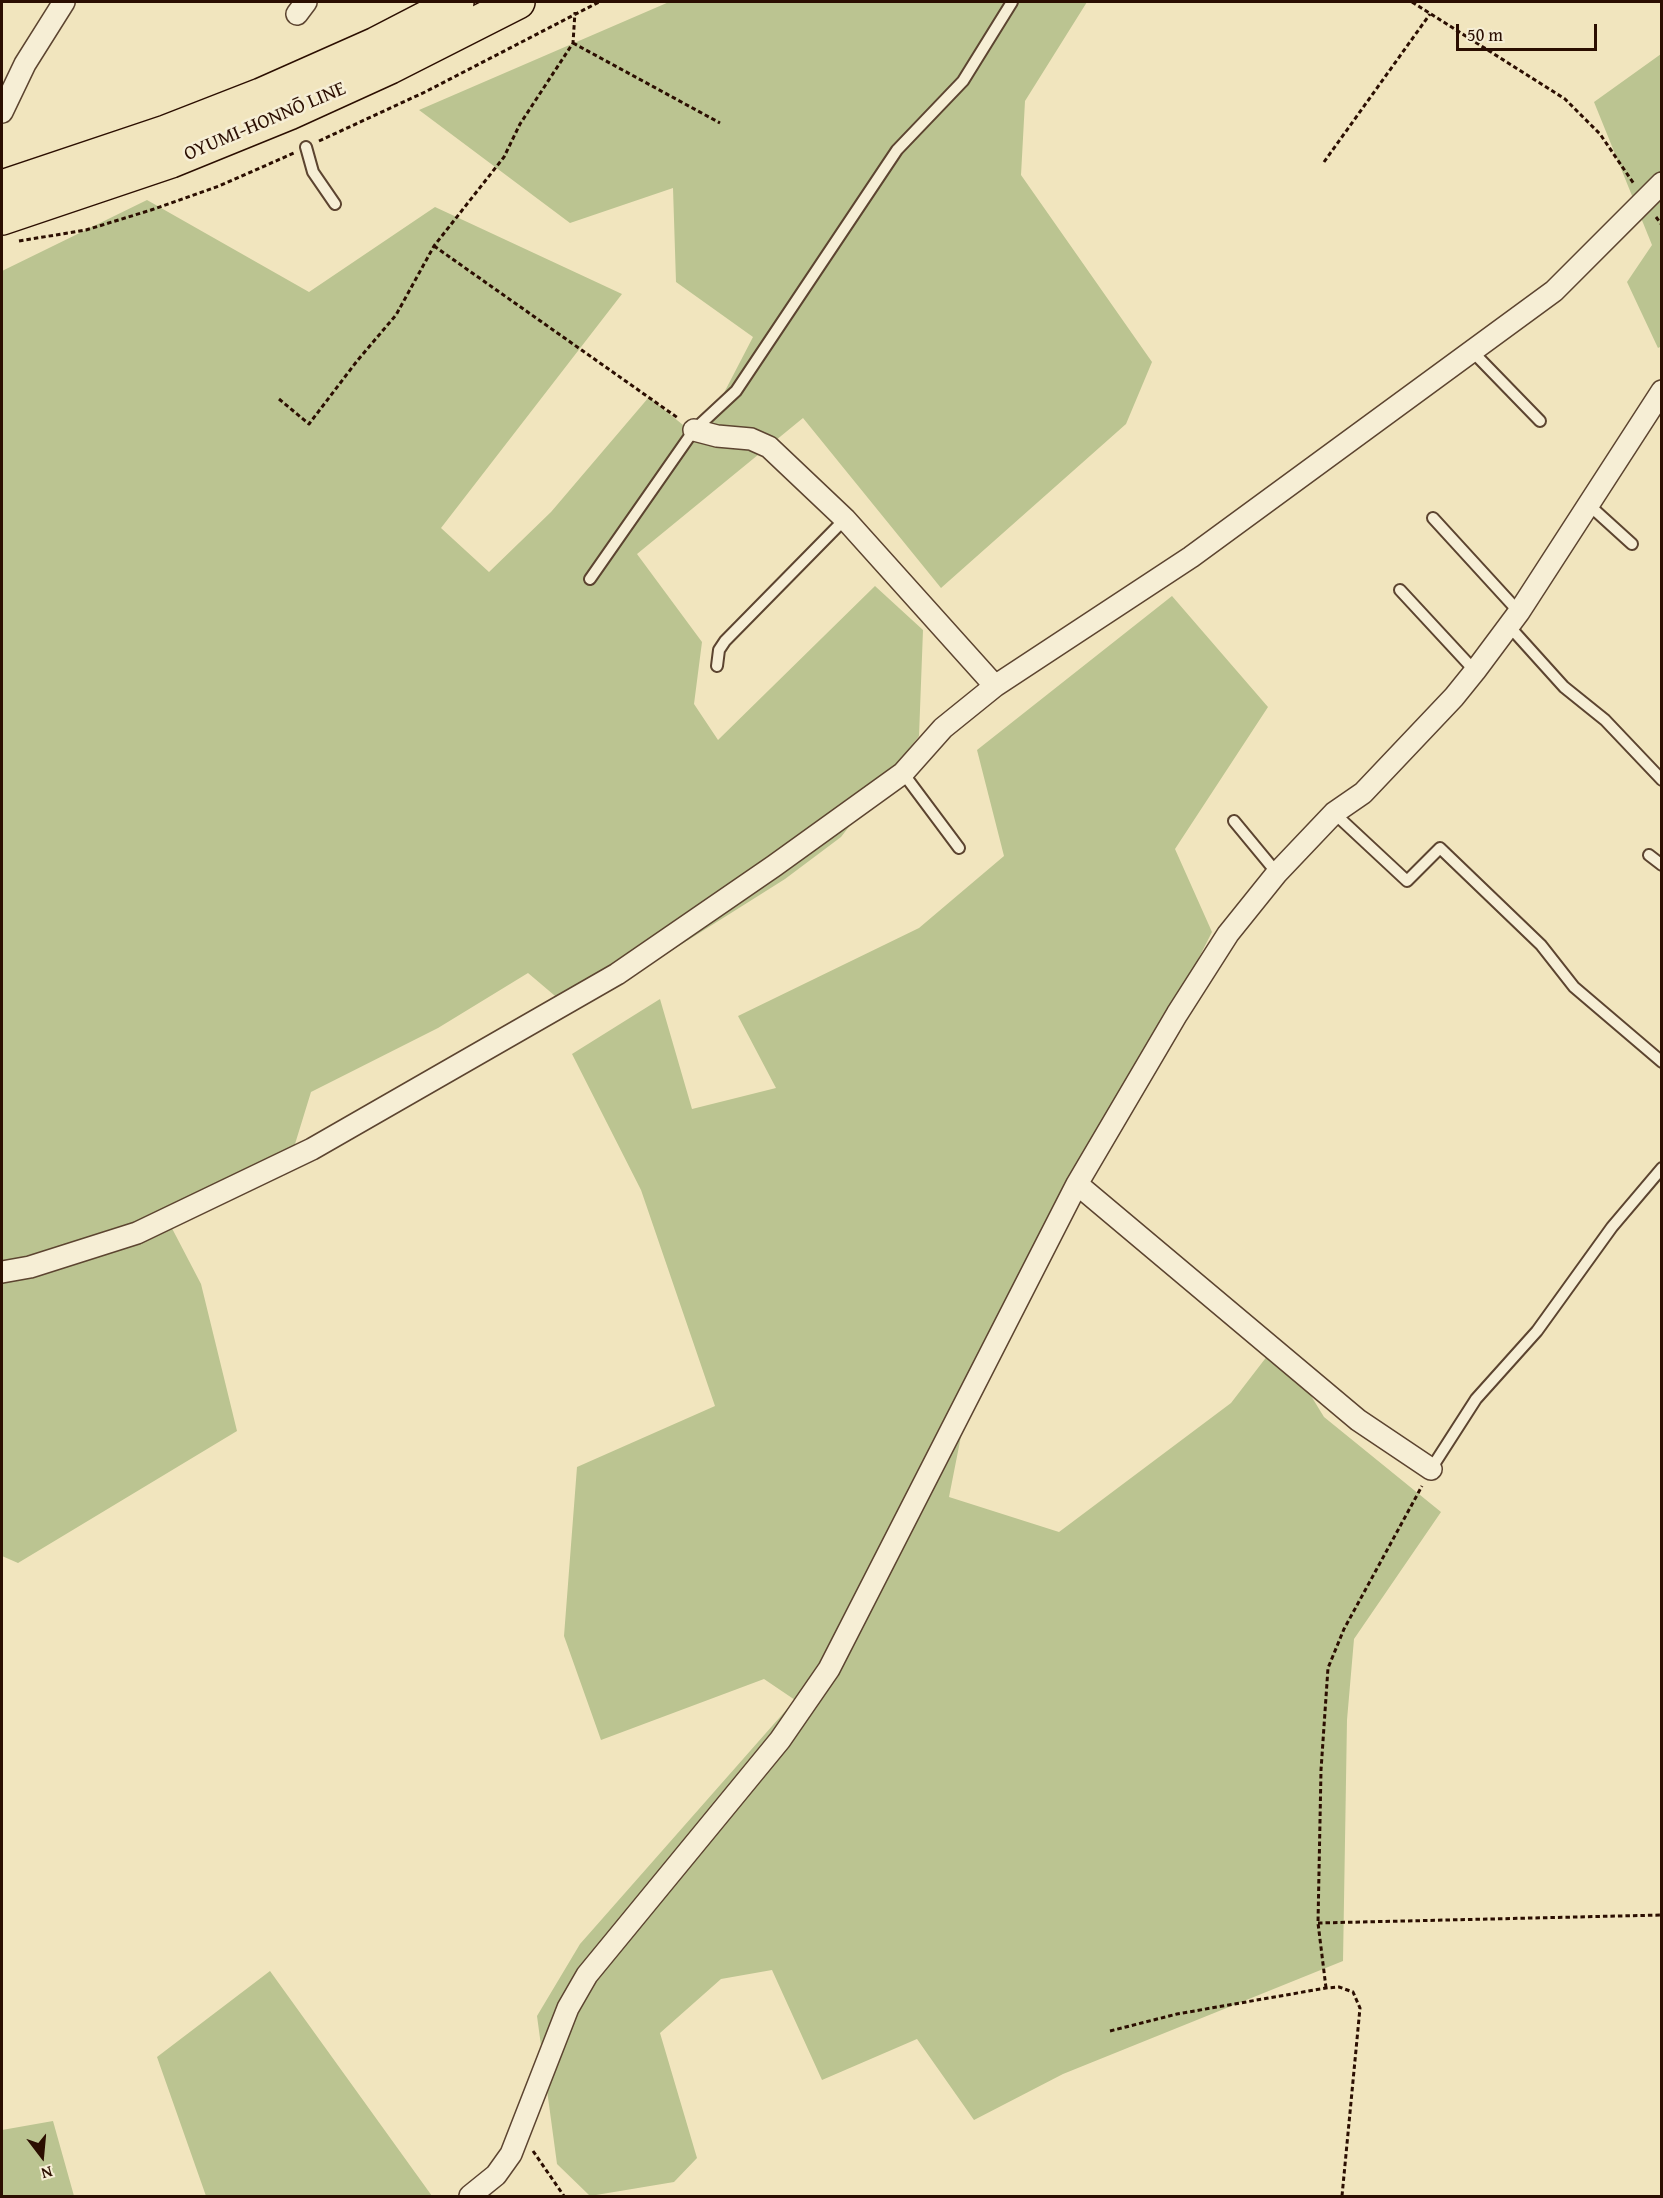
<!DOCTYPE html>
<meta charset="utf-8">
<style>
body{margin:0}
#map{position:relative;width:1663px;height:2198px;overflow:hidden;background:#f1e5be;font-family:"Gentium Book Plus",serif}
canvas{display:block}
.frame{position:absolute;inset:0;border:3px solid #2b0e01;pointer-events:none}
.north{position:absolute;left:12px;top:2126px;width:60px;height:60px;-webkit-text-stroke:4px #f6eed5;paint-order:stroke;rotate:164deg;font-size:16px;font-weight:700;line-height:24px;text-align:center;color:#2b0e01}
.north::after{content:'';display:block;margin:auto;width:21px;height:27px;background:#2b0e01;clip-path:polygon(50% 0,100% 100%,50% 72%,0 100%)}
.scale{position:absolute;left:1456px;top:24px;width:141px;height:27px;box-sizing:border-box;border:3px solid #2b0e01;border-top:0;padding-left:8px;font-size:18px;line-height:21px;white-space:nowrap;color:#2b0e01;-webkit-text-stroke:4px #f6eed5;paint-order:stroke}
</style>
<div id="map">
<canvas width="1663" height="2198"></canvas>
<div class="frame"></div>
<div class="north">N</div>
<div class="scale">50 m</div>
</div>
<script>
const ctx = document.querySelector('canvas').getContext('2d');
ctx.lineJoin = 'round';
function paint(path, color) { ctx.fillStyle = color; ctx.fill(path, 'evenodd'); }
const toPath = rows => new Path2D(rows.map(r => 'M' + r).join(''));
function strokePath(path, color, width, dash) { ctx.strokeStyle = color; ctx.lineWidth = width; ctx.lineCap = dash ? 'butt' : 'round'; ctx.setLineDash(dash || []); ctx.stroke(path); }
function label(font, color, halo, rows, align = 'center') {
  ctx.font = font + ' "Gentium Book Plus",serif'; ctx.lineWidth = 5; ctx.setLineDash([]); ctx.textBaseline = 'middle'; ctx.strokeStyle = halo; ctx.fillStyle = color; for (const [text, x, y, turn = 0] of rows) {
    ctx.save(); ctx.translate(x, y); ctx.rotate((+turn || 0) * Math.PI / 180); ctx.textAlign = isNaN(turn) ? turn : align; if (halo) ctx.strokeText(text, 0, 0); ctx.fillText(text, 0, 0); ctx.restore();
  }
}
paint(toPath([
 [669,2,1087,2,1025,101,1021,175,1152,362,1126,424,941,588,803,418,637,554,702,642,694,704,718,740,875,586,923,630,919,736,841,837,785,879,574,1012,528,973,438,1028,311,1092,287,1170,164,1213,201,1284,237,1431,18,1563,2,1556,2,271,147,200,309,292,435,207,622,294,441,528,489,572,551,512,649,397,700,439,753,337,676,282,673,188,570,223,419,110],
 [1661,54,1662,346,1658,348,1627,282,1652,245,1594,102],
 [1172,596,1268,707,1175,849,1212,932,1110,1132,976,1360,949,1497,1059,1532,1231,1403,1278,1342,1324,1417,1441,1512,1354,1639,1347,1720,1343,1961,1063,2074,974,2120,917,2039,822,2080,772,1970,721,1979,660,2033,697,2158,674,2182,590,2196,557,2164,537,2016,580,1944,795,1700,764,1679,601,1740,564,1636,577,1467,715,1406,641,1190,572,1054,660,999,692,1109,776,1088,738,1016,919,928,1004,856,977,750],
 [270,1971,432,2196,206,2196,157,2057],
 [53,2121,74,2196,2,2196,2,2130]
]), '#bbc491');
const lane = toPath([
 [306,147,313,172,335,204],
 [1471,350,1540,421],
 [1589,505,1632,544],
 [1433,518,1519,612],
 [590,579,694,430,736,391,897,150,963,81,1012,2],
 [1400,590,1475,671],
 [1509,626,1564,687,1605,720,1662,780],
 [717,666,719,650,725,641,845,519],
 [903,773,959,848],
 [1334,813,1407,881,1440,848,1541,945,1574,987,1662,1062],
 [1234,821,1277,873],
 [1649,855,1662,865],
 [1431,1469,1476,1399,1537,1331,1612,1227,1662,1168]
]);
const street = toPath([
 [297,14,306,2],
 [2,112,25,64,64,2],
 [694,430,717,436,751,439,769,447,845,519,995,686],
 [1077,1184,1358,1420,1431,1469],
 [2,1272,30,1267,137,1233,312,1149,617,974,774,866,903,773,943,728,995,686,1191,557,1554,291,1662,183],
 [470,2196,496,2175,511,2154,568,2008,587,1975,780,1740,829,1669,1077,1184,1177,1014,1228,934,1277,873,1334,813,1363,793,1454,697,1475,671,1519,612,1662,391]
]);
const primary = toPath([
 [2,187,166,132,261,95,376,44,457,2],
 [2,218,171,161,289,113,390,67,518,2]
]);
strokePath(lane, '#5c4430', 14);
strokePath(street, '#5c4430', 24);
strokePath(primary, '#2b0e01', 36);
strokePath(toPath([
 [1412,2,1565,99,1600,134,1634,184],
 [573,43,720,123],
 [319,141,425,92,599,2],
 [1324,162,1430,14],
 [1656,217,1662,225],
 [19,241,86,230,151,210,219,186,294,153],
 [434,246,678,418],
 [279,399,309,424,357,361,396,315,434,246,504,157,520,124,573,43,575,12],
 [1318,1923,1662,1915],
 [1326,1988,1318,1923,1321,1770,1328,1668,1344,1629,1422,1486],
 [1110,2031,1177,2014,1326,1988,1339,1987,1353,1992,1360,2008,1342,2196],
 [533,2151,564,2196]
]), '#2b0e01', 3, [4.5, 3]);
strokePath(lane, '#f6eed5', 10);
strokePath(street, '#f6eed5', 21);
strokePath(primary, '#f1e5be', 33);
label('20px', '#2b0e01', '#f6eed5', [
 ["OYUMI-HONNŌ LINE",265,122,-23]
]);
</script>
